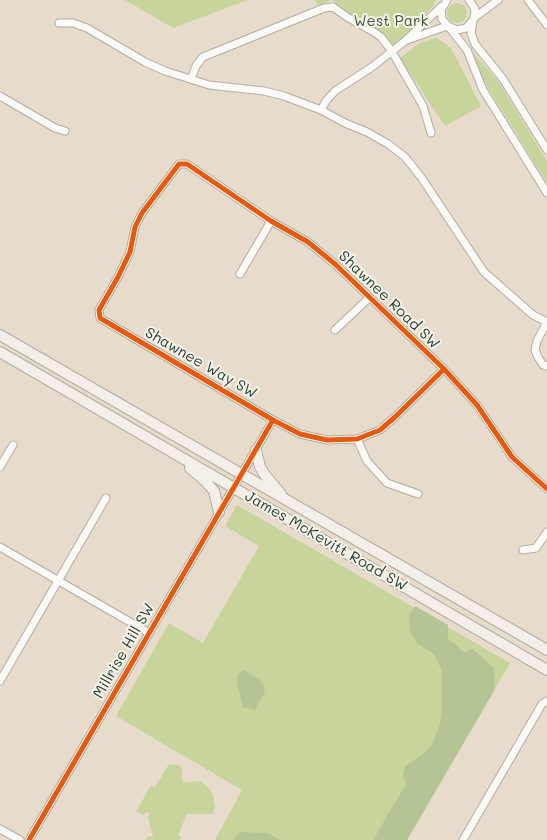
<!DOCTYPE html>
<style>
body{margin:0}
canvas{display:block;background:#e7dbcb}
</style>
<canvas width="547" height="840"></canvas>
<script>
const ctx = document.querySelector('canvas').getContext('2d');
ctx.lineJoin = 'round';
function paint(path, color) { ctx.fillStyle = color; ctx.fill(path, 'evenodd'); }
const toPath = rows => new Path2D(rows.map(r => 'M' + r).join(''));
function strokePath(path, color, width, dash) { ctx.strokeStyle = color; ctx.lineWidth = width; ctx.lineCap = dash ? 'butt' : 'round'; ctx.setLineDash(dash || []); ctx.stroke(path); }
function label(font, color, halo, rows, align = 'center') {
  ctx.font = font + ' Mali,sans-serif'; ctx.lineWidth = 4; ctx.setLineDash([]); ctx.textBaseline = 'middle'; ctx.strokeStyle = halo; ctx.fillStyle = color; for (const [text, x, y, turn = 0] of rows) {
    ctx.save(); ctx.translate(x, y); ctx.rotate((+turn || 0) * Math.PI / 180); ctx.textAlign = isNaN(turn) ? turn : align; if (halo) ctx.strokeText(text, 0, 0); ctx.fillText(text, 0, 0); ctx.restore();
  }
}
paint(toPath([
 [125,0,248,0,173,28],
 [315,0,435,0,434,5,393,49,332,0,317,5],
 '447 13a10 10 0 1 1 20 0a10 10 0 1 1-20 0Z',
 [437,38,451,48,481,106,445,126,400,58,421,42],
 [474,54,498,81,547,161,547,183,488,88,479,70,473,55],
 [237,505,510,663,407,840,215,840,242,790,116,716,169,623,203,643,259,546,225,526],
 [169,764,181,766,183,783,200,781,207,786,213,795,215,808,212,814,187,814,178,835,181,837,179,840,146,840,148,836,153,837,148,817,149,813,146,812,143,815,136,812,151,785,155,787]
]), '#c7d49c');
paint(toPath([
 [415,606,448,625,448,639,464,652,473,649,494,668,494,691,407,840,373,840,406,784,403,774,405,766,426,752,432,745,440,724,442,712,442,671,434,654,418,644,410,632,409,616],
 [243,670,263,682,265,692,255,710,243,707,237,683,238,675],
 [240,832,268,833,280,840,233,840]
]), '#b4c494');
const street = toPath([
 [447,0,441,10,442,19,448,26,457,30,466,28,474,19,475,9,469,0],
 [528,0,547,25],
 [442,6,405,41,372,67,335,91,326,101,321,110,347,124,367,132,388,144,405,157,421,177,484,272,533,315,547,322],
 [474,18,498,0],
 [473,21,471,33,475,44,503,79,547,150],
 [59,23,73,23,87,28,145,62,165,71,209,85,264,91,284,96,321,110],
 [448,26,467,50,483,90,547,193],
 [407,40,447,26],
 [191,79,196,66,203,57,324,8,333,7,347,17,374,32,381,37,391,50,423,106,431,133],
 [0,96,55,128,65,131],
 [240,274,271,221],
 [547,322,537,341,535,350,538,357,543,365,547,366],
 [335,330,369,298],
 [444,369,395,417,380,430,357,439,327,440,300,434,273,420,100,318,99,310,118,277,130,252,135,227,142,213,179,164,187,164,271,221,308,242,335,264,444,369,477,405,512,457,547,489],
 [357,439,367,461,387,483,418,494],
 [0,467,13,445],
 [0,547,149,633],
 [523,550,536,548,547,532],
 [0,681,106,498],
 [0,829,20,840],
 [29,840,273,420],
 [463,840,542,704,547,701]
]);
const secondary = toPath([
 [0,335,547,650],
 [0,352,547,670],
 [256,450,260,467,265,475,281,494],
 [190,468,204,480,214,491,219,512]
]);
strokePath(street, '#b1ada2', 9);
strokePath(secondary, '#b1ada2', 12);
strokePath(street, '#fbfaf7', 7);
strokePath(secondary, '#f4efe9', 10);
strokePath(toPath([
 [444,369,395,417,380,430,357,439,327,440,300,434,273,420,100,318,99,310,118,277,130,252,135,227,142,213,179,164,187,164,271,221,308,242,335,264,444,369,477,405,512,457,547,489],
 [29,840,273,420]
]), '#e8590c', 5);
label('15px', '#3b5a41', '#f7f3e8', [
 ["West Park",391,21]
]);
label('15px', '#1f3d34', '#f7f3e8', [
 ["Shawnee Road SW",389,300,44],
 ["Shawnee Way SW",201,363,30],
 ["James McKevitt Road SW",326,541,30],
 ["Millrise Hill SW",124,651,-60]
]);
</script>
